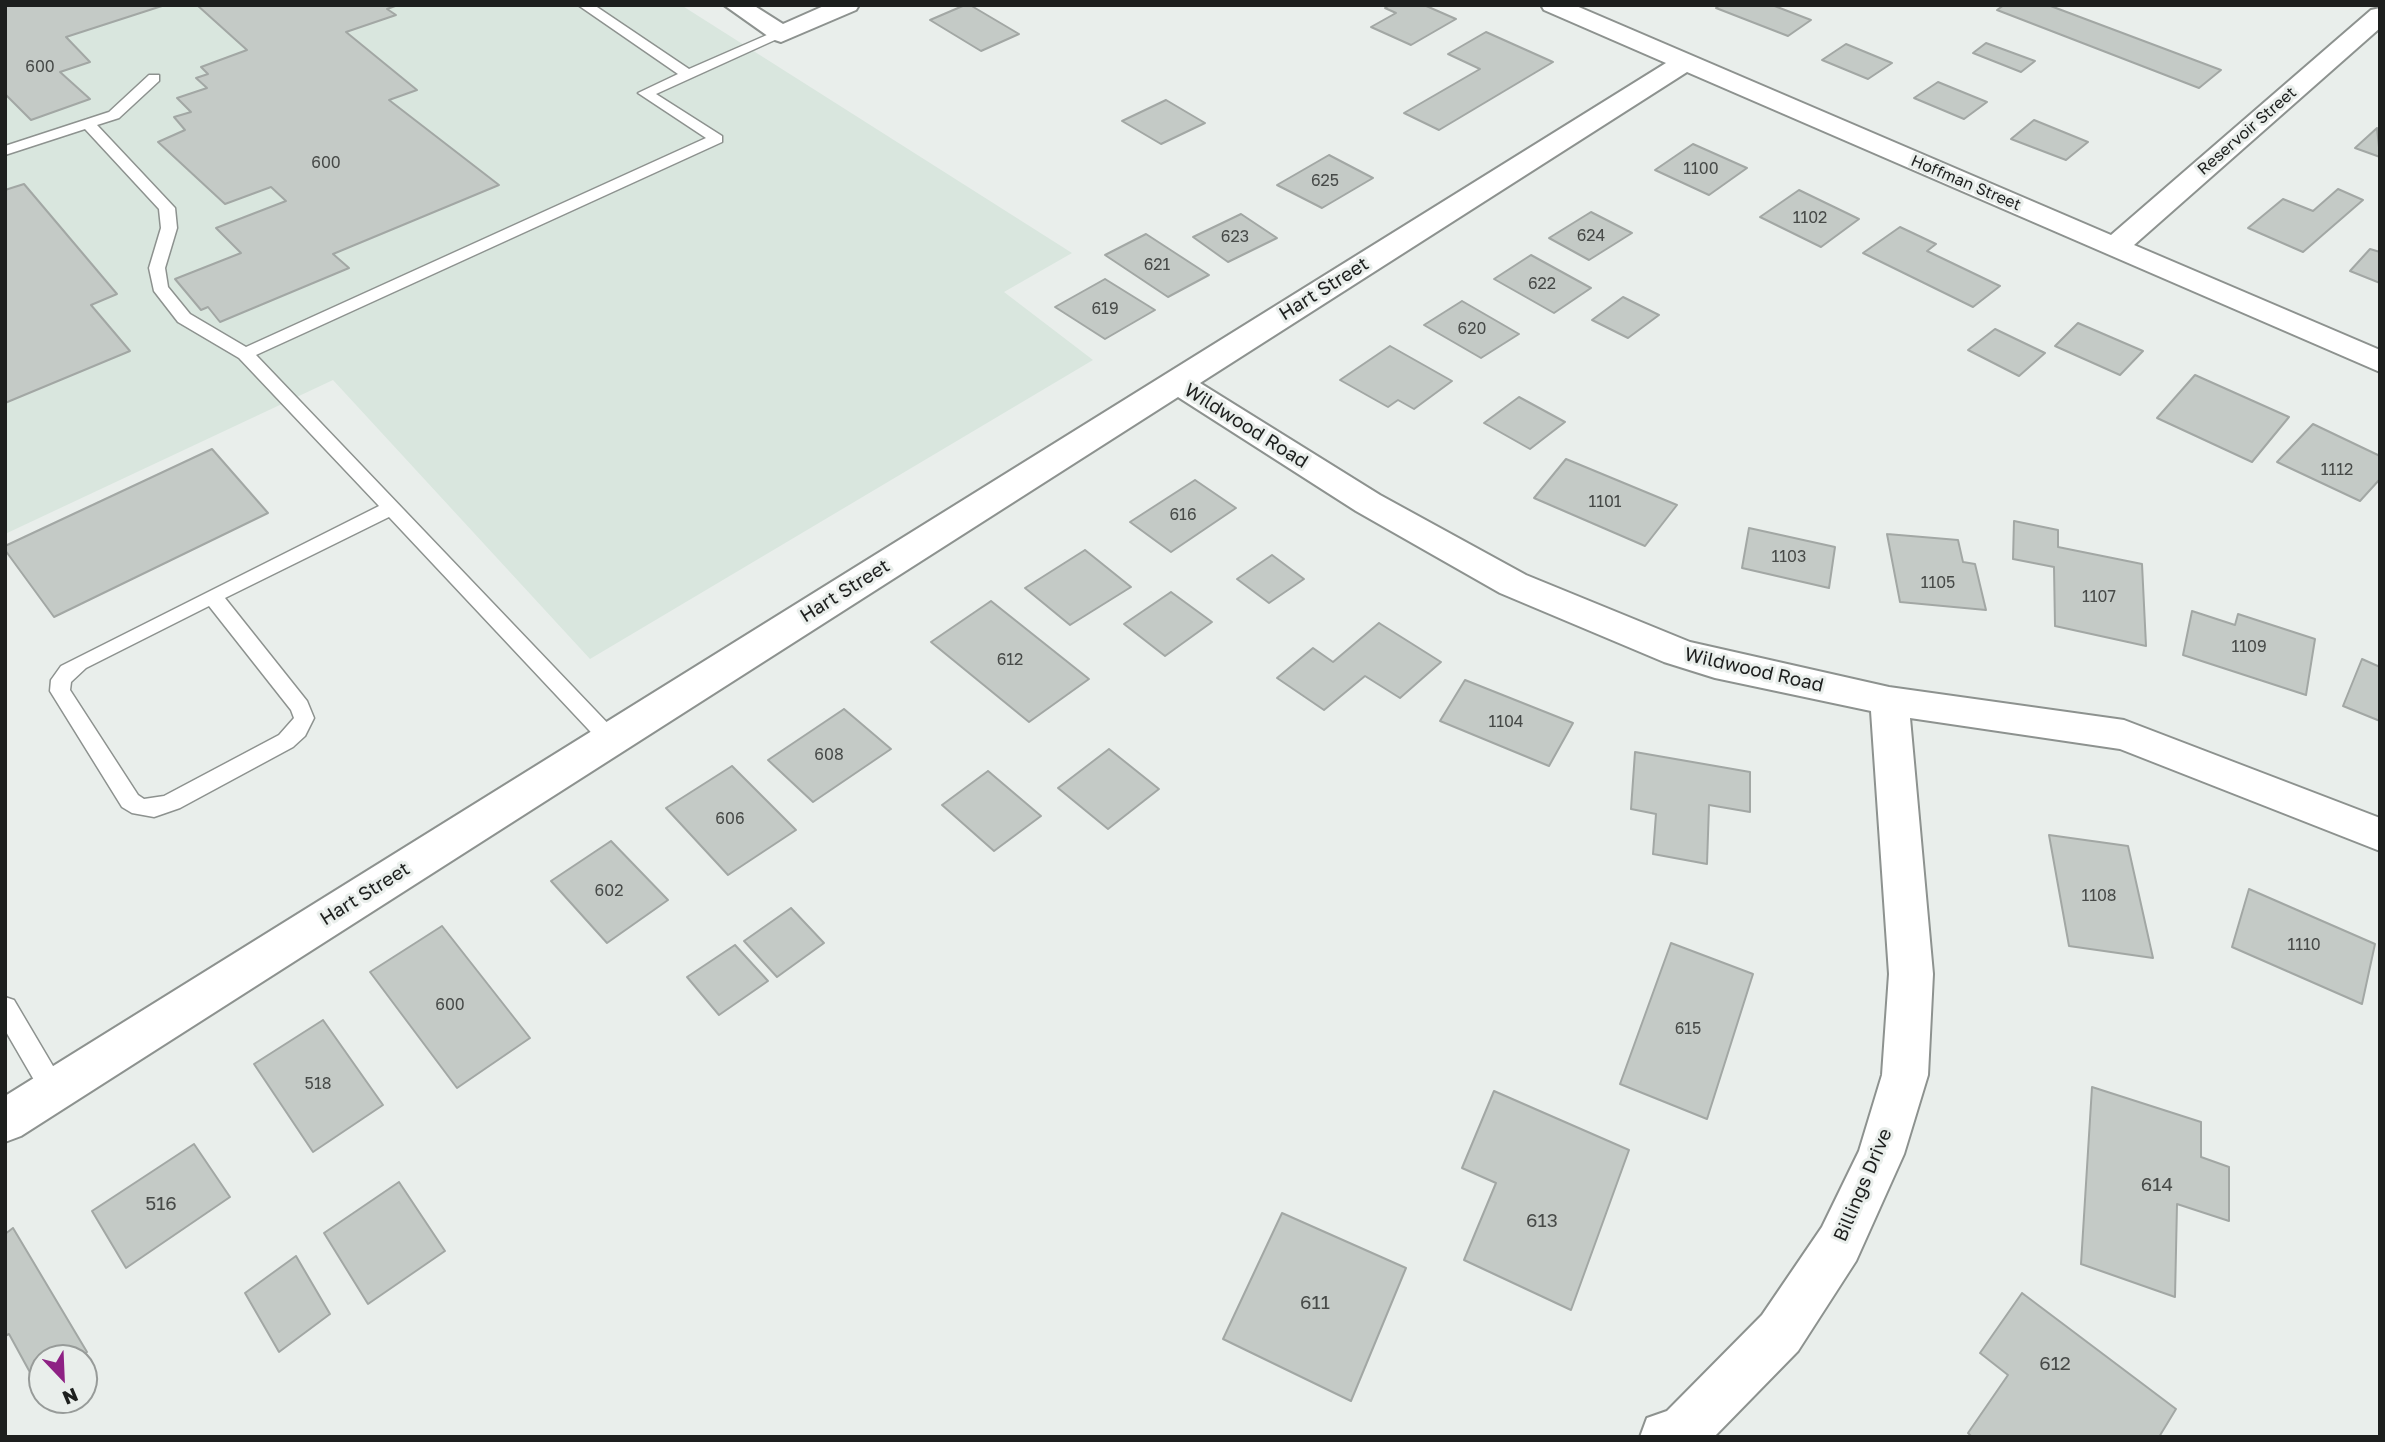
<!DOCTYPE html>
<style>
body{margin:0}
#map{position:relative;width:2385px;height:1442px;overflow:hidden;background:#e9eeeb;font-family:"Golos Text",sans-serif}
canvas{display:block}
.frame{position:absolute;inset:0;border:7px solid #1d1f1e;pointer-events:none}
.north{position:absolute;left:28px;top:1344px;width:70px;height:70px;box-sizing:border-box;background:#e9eeeb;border:2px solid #979b99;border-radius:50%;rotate:157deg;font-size:19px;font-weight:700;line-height:28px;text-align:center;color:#1d1f1e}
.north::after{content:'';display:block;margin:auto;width:24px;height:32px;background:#8e2184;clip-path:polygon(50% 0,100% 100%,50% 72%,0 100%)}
</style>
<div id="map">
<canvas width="2385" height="1442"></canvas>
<div class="frame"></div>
<div class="north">N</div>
</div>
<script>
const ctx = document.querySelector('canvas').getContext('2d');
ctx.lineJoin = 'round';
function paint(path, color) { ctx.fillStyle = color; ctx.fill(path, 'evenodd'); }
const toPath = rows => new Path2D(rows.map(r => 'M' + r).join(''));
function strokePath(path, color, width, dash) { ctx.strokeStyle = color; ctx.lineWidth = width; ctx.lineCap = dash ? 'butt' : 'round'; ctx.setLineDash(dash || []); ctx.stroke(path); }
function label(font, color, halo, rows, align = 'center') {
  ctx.font = font + ' "Golos Text",sans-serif'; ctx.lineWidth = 6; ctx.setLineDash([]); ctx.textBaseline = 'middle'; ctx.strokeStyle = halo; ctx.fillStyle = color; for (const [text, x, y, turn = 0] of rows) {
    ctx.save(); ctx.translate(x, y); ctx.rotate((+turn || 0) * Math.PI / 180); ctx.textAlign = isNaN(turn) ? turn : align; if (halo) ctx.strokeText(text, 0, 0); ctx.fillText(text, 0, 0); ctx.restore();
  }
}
paint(toPath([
 [5,5,681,5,1072,253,1004,292,1093,360,590,659,333,380,5,534]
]), '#d9e6de');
const building = toPath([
 [5,5,165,5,66,37,90,62,60,72,90,99,31,120,5,94,5,5],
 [197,5,398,5,387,9,396,15,346,32,417,90,389,100,499,185,333,254,349,268,220,322,208,307,201,310,175,279,241,253,216,228,286,201,271,187,225,204,158,142,185,130,174,117,191,112,177,98,207,88,196,78,208,74,201,67,247,50,197,5],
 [965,5,970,5,1019,34,981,51,930,20,965,5],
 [1390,5,1424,5,1456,19,1411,45,1371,27,1396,13,1385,8,1390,5],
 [1720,5,1772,5,1811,20,1788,36,1716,8,1720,5],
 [2004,5,2048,5,2221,70,2199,88,1997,10,2004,5],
 [1486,32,1553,62,1439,130,1404,113,1480,69,1448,54,1486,32],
 [1986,43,2035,61,2021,72,1973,53,1986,43],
 [1846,44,1892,63,1868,79,1822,60,1846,44],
 [1938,82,1987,102,1964,119,1914,98,1938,82],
 [1166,100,1205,123,1161,144,1122,121,1166,100],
 [2034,120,2088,142,2066,160,2011,139,2034,120],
 [2377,128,2380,157,2355,148,2377,128],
 [1693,144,1747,168,1709,195,1655,170,1693,144],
 [1329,155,1373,178,1322,208,1277,185,1329,155],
 [24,184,117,294,91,305,130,351,5,403,5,190,24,184],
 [2338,189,2363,200,2303,252,2248,228,2283,199,2313,211,2338,189],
 [1799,190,1859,219,1821,247,1760,217,1799,190],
 [1591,212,1632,233,1589,260,1549,238,1591,212],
 [1241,214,1277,238,1228,262,1193,237,1241,214],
 [1900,227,1936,244,1927,251,2000,286,1973,307,1863,253,1900,227],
 [1146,234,1209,275,1168,297,1105,255,1146,234],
 [2370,249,2380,252,2380,283,2350,271,2370,249],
 [1531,255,1591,288,1554,313,1494,279,1531,255],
 [1105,279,1155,310,1105,339,1055,307,1105,279],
 [1623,297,1659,315,1628,338,1592,320,1623,297],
 [1462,301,1519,334,1481,358,1424,325,1462,301],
 [2078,323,2143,351,2120,375,2055,346,2078,323],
 [1995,329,2045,353,2019,376,1968,350,1995,329],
 [1390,346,1452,381,1414,409,1398,400,1388,407,1340,380,1390,346],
 [2195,375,2289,417,2252,462,2157,418,2195,375],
 [1519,397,1565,422,1530,449,1484,423,1519,397],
 [2313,424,2380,456,2380,479,2360,501,2277,462,2313,424],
 [212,449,268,513,54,617,5,550,5,546,212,449],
 [1566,459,1677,505,1645,546,1534,498,1566,459],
 [1195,480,1236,508,1171,552,1130,522,1195,480],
 [2014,521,2058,530,2058,547,2142,564,2146,646,2055,626,2054,567,2013,559,2014,521],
 [1749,528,1835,547,1829,588,1742,568,1749,528],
 [1887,534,1958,540,1963,562,1975,564,1986,610,1900,602,1887,534],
 [1085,550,1131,587,1070,625,1025,588,1085,550],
 [1272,555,1304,579,1269,603,1237,579,1272,555],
 [1171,592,1212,622,1165,656,1124,624,1171,592],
 [991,601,1089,679,1029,722,931,642,991,601],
 [2192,611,2235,625,2238,614,2315,639,2306,695,2183,655,2192,611],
 [1379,623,1441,662,1400,698,1365,676,1324,710,1277,678,1313,648,1333,662,1379,623],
 [2362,659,2380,667,2380,721,2343,706,2362,659],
 [1465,680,1573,723,1549,766,1440,721,1465,680],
 [844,709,891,749,813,802,768,760,844,709],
 [1109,749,1159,789,1108,829,1058,788,1109,749],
 [1635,752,1750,772,1750,812,1709,805,1707,864,1653,854,1656,814,1631,809,1635,752],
 [732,766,796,830,728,875,666,808,732,766],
 [988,771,1041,816,994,851,942,805,988,771],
 [2049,835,2128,846,2153,958,2069,946,2049,835],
 [611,841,668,900,607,943,551,881,611,841],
 [2249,889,2375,944,2362,1004,2232,947,2249,889],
 [791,908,824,943,777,977,744,941,791,908],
 [442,926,530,1038,457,1088,370,972,442,926],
 [1671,943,1753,974,1707,1119,1620,1084,1671,943],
 [735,945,768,981,719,1015,687,977,735,945],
 [323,1020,383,1105,313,1152,254,1064,323,1020],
 [2092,1087,2201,1122,2201,1157,2229,1167,2229,1221,2177,1204,2175,1297,2081,1264,2092,1087],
 [1494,1091,1629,1150,1571,1310,1464,1260,1496,1183,1462,1168,1494,1091],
 [194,1144,230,1197,126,1268,92,1211,194,1144],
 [399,1182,445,1251,368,1304,324,1233,399,1182],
 [1282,1213,1406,1268,1351,1401,1223,1339,1282,1213],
 [13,1228,87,1352,79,1358,42,1358,42,1385,38,1387,9,1334,5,1336,5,1234,13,1228],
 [296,1256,330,1314,279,1352,245,1293,296,1256],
 [2022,1293,2176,1409,2159,1437,1972,1437,1968,1433,2008,1375,1980,1353,2022,1293]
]);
paint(building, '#c4cac6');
strokePath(building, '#a2a7a4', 2);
const lane = toPath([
 [578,5,594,5,689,69,776,31,788,34,656,94,722,136,722,142,256,355,617,733,621,739,617,745,603,745,389,517,225,598,307,701,314,718,305,736,293,747,180,808,154,817,132,813,122,807,50,691,51,680,61,666,379,506,239,358,178,322,154,291,149,268,161,228,159,209,85,129,5,155,5,146,109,112,149,75,159,75,159,81,119,118,97,125,175,208,177,228,165,268,168,287,190,314,246,347,706,138,638,93,678,74,578,5],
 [209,606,291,710,294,718,279,735,164,796,144,799,138,795,70,690,71,682,86,668,209,606],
 [5,997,14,1000,63,1083,66,1091,63,1099,54,1102,45,1099,5,1030,5,997]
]);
const street = toPath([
 [724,5,753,5,783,24,826,5,859,5,856,10,781,42,772,39,724,5],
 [1541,5,1574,5,2111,235,2371,10,2380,8,2380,28,2134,245,2380,350,2380,372,1687,72,1200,383,1380,495,1526,575,1690,642,1889,687,2124,720,2380,818,2380,851,2120,749,1910,718,1933,974,1928,1075,1904,1154,1856,1261,1798,1351,1714,1437,1640,1437,1647,1418,1667,1411,1762,1315,1822,1227,1859,1151,1882,1075,1889,974,1871,711,1715,678,1664,662,1500,593,1356,511,1178,397,21,1136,5,1142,5,1096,1666,63,1544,10,1541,5]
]);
strokePath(lane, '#8d928f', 3);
strokePath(street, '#8d928f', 4);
paint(lane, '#fff');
paint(street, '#fff');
label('16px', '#474a48', null, [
 ["600",40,67],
 ["600",326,163],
 ["1100",1701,169],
 ["625",1325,181],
 ["1102",1810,218],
 ["624",1591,236],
 ["623",1235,237],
 ["621",1157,265],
 ["622",1542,284],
 ["619",1105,309],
 ["620",1472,329],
 ["1112",2337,470],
 ["1101",1605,502],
 ["616",1183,515],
 ["1103",1789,557],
 ["1105",1938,583],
 ["1107",2099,597],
 ["1109",2249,647],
 ["612",1010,660],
 ["1104",1506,722],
 ["608",829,755],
 ["606",730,819],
 ["602",609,891],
 ["1108",2099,896],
 ["1110",2304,945],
 ["600",450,1005],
 ["615",1688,1029],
 ["518",318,1084]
]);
label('16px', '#1d1f1e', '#e9eeeb', [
 ["Reservoir Street",2247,131,-41],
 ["Hoffman Street",1966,183,23]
]);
label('19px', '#1d1f1e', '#e9eeeb', [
 ["Hart Street",1324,289,-32],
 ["Wildwood Road",1246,426,32],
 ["Hart Street",845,591,-32],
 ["Wildwood Road",1754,670,13],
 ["Hart Street",365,894,-32],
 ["Billings Drive",1863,1185,-67]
]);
label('19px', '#474a48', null, [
 ["614",2157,1185],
 ["516",161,1204],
 ["613",1542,1221],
 ["611",1315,1303],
 ["612",2055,1364]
]);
</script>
